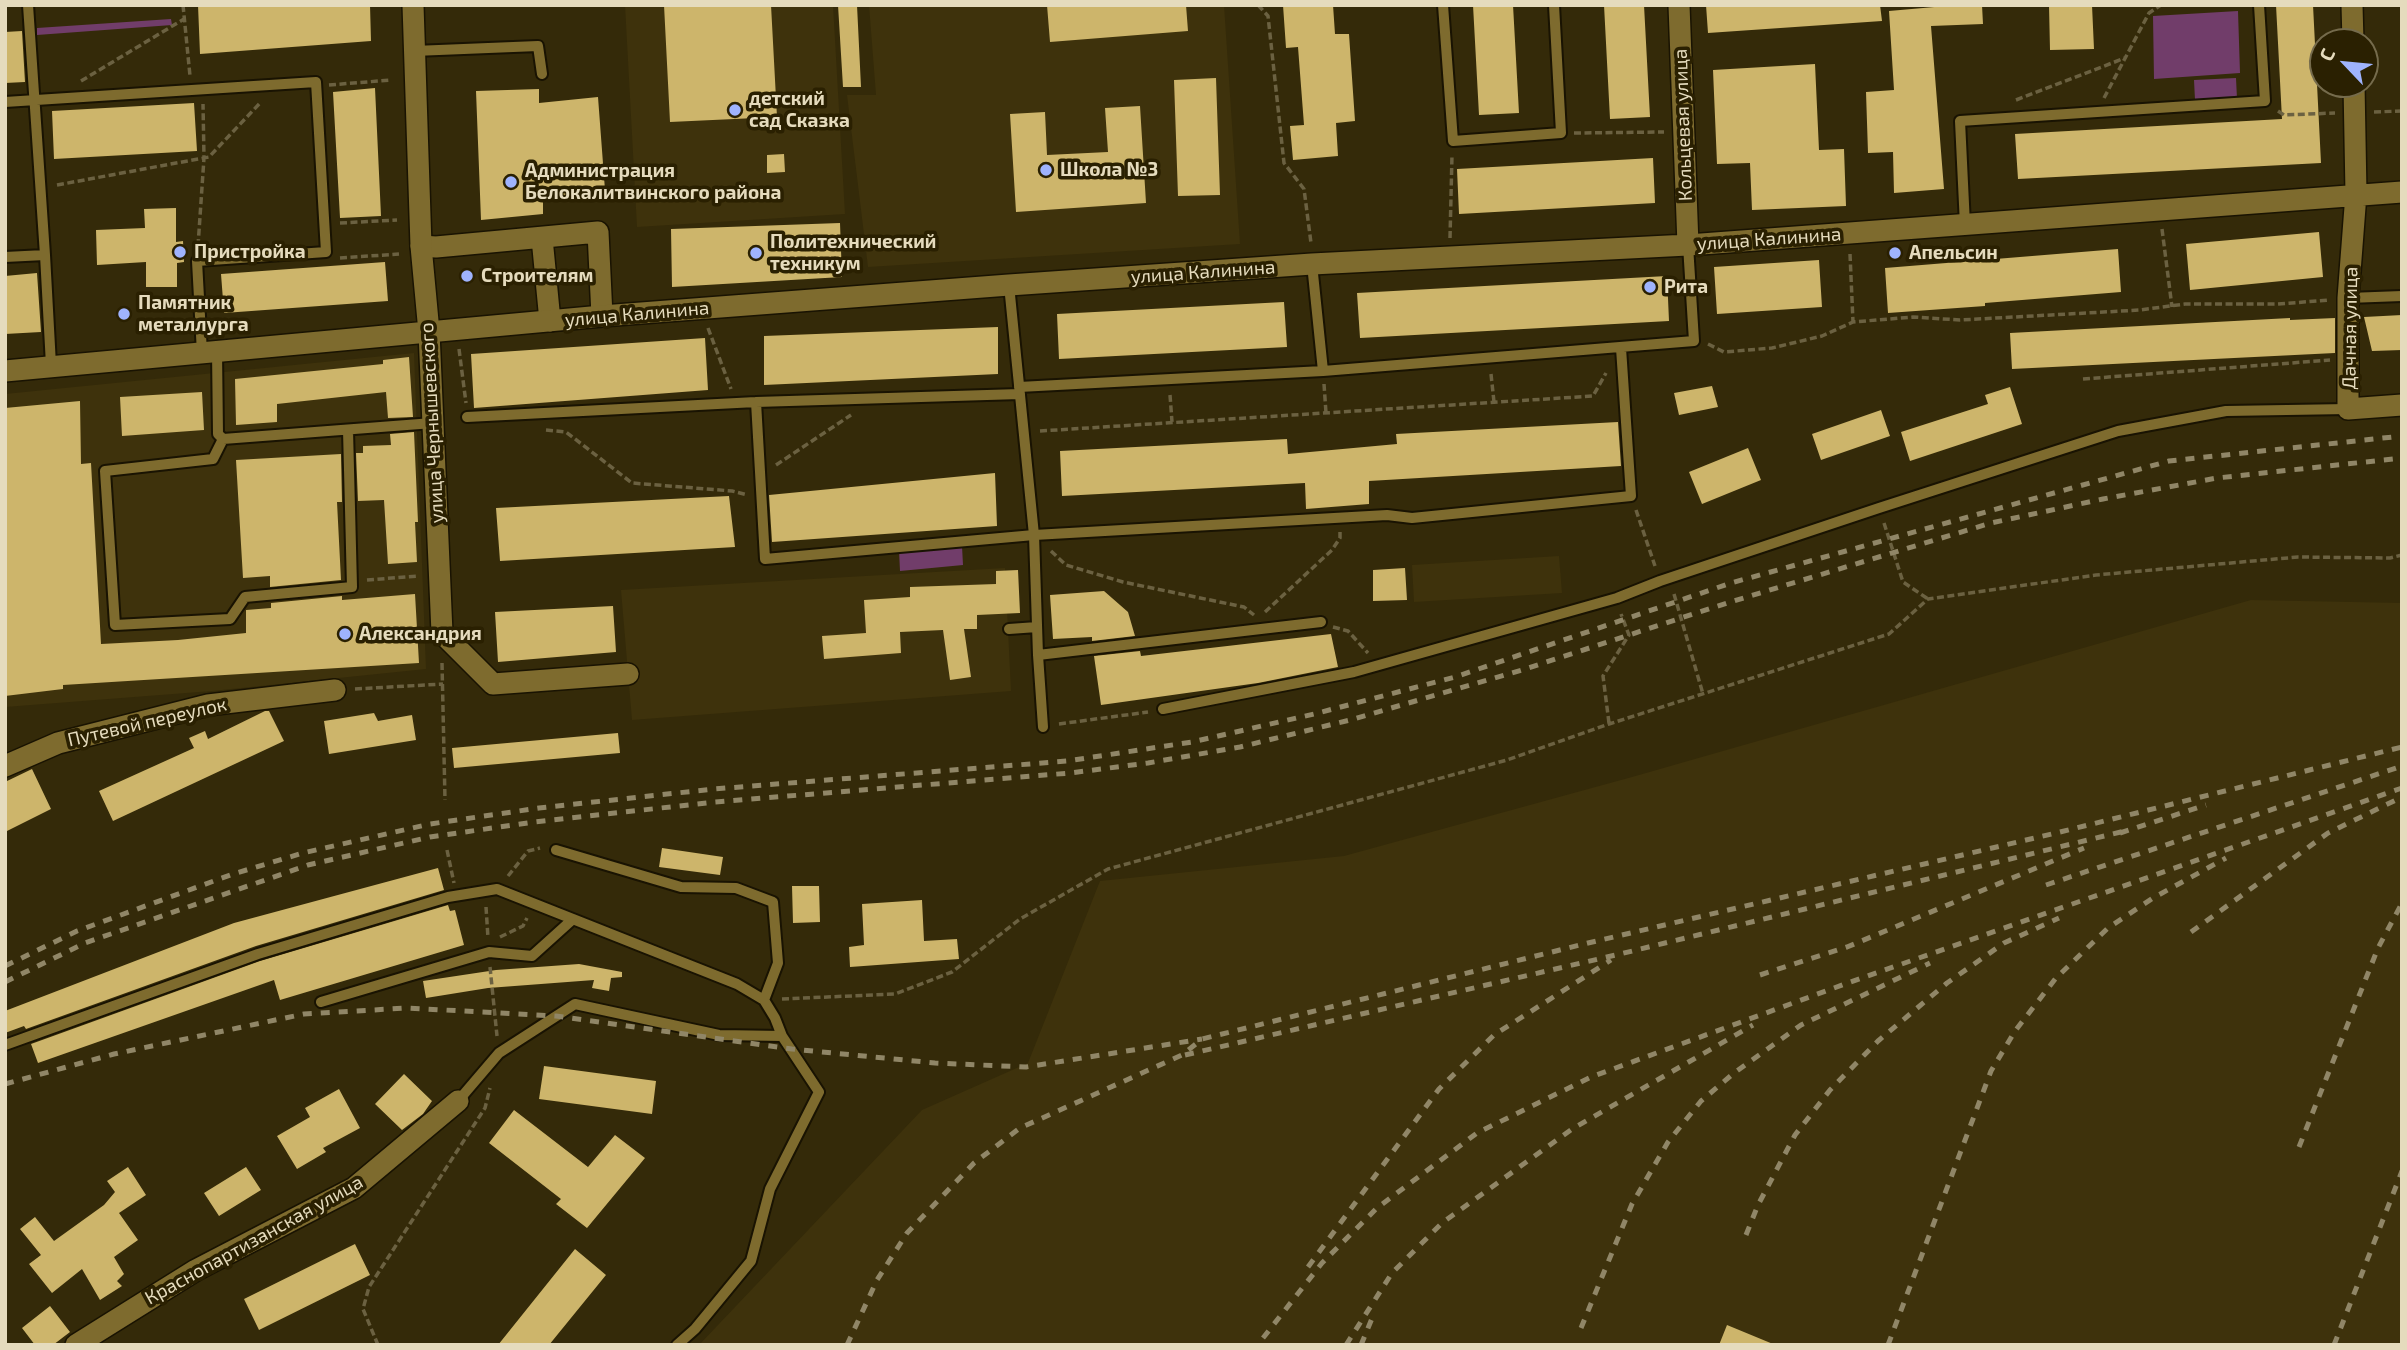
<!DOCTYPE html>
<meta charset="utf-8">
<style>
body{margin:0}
#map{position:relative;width:2407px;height:1350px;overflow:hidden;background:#342a09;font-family:"Exo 2",sans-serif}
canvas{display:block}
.frame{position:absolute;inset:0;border:7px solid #e5dbbd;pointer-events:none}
.north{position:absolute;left:2309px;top:28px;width:70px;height:70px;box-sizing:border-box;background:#2a2001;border:2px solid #756b4c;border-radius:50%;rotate:296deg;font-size:19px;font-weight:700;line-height:28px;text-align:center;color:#e5dbbd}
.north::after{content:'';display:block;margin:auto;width:24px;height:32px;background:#9fb3fd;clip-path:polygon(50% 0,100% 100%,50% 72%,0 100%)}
</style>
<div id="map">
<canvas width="2407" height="1350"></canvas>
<div class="frame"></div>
<div class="north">С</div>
</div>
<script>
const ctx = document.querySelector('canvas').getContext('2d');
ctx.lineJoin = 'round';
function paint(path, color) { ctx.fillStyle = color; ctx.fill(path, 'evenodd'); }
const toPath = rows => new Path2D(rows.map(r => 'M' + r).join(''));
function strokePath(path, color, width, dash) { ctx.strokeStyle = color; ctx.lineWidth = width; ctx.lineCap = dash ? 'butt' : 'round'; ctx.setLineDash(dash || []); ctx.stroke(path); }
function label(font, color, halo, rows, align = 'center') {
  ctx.font = font + ' "Exo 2",sans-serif'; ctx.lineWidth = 7; ctx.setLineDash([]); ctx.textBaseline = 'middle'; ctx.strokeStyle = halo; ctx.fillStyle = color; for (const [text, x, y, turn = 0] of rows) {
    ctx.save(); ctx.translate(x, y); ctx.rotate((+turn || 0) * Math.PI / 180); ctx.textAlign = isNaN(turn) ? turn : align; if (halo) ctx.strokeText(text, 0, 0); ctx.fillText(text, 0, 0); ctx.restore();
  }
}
paint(toPath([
 [625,5,833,5,845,214,637,227],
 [869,5,1224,5,1240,244,868,267,847,95,876,95],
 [414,353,426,669,212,691,5,707,5,394],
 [1559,556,1562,593,1414,602,1412,565],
 [1005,568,1011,691,632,720,621,590],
 [2251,600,2402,603,2402,1345,699,1345,922,1110,1028,1063,1100,881,1344,856,1632,777]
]), '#3e320c');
paint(toPath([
 [2238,11,2240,73,2154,79,2153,16],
 [171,19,172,25,37,35,37,28],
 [2236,78,2237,99,2195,100,2194,80],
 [962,546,963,565,900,571,899,550]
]), '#713d6a');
paint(toPath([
 [198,5,370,5,371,41,200,54],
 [664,5,771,5,777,117,670,122],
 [838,5,857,5,861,87,843,87],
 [1047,5,1186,5,1188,31,1050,42],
 [1283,5,1333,5,1335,34,1349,34,1355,121,1336,123,1338,156,1293,160,1290,126,1304,125,1298,47,1286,48],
 [1473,5,1513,5,1519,113,1479,115],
 [1604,5,1644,5,1650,117,1610,119],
 [1706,5,1880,5,1882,21,1708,33],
 [1957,5,1982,5,1983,24,1931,26,1944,189,1894,193,1893,152,1868,153,1866,92,1894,90,1889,11],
 [2049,5,2092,5,2094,49,2050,50],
 [2276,5,2313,5,2321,163,2018,179,2015,134,2282,119],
 [22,31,25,82,5,83,5,32],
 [1815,64,1819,150,1844,149,1846,206,1752,210,1750,163,1717,164,1713,70],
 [1216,78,1220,195,1178,196,1174,80],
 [375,88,381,216,340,218,333,92],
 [539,89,539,103,598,97,605,190,543,198,543,214,481,220,476,91],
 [194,103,197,151,54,159,52,111],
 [1140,106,1146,203,1016,212,1010,114,1045,112,1047,155,1108,152,1105,108],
 [784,154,785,172,767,173,767,155],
 [1653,158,1655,203,1459,214,1457,169],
 [176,208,176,242,183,241,184,262,177,263,177,287,146,287,146,262,97,265,96,230,145,228,144,209],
 [840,223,842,277,672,287,671,229],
 [2319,232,2323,277,2190,290,2186,244],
 [2118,249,2121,292,1985,303,1985,306,1888,313,1885,268],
 [1819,260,1822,307,1717,314,1714,267],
 [385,262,388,301,224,313,221,274],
 [37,273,41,332,5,334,5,276],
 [1667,276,1669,321,1360,338,1357,293],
 [1284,302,1287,347,1059,359,1057,314],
 [2402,315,2402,350,2372,351,2364,317],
 [2290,318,2290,320,2335,318,2335,353,2012,369,2010,333],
 [998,327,998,374,764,385,764,336],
 [705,338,708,390,474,408,471,354],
 [409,357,413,417,388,418,386,392,277,404,277,422,236,425,235,379,383,364,383,360],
 [1712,386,1718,407,1679,415,1674,393],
 [2010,387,2022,424,1910,461,1901,432,1988,404,1985,395],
 [202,392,204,430,122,436,120,397],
 [80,401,81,464,91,463,101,644,178,640,246,633,246,610,271,608,271,603,342,596,342,600,415,594,419,663,63,685,63,689,5,696,5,408],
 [1881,410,1890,436,1821,460,1812,434],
 [1618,422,1621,466,1369,481,1369,504,1306,509,1305,483,1062,496,1060,451,1287,439,1288,454,1397,444,1396,434],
 [414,432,418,522,415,522,417,562,388,564,384,500,358,501,356,453,363,453,363,446,391,445,390,434],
 [1748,448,1761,480,1702,504,1689,472],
 [341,454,342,502,337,502,341,580,270,587,270,576,243,578,236,460],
 [995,473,997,526,772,542,769,495],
 [729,496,735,547,500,561,496,508],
 [1405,568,1407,600,1373,601,1373,570],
 [1018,570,1020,613,977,615,977,629,964,629,971,677,950,680,943,630,900,632,901,653,824,659,822,636,866,633,864,600,910,597,910,587,996,584,996,571],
 [1104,591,1128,612,1135,636,1092,641,1092,637,1053,639,1050,595],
 [613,606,616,652,498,662,495,612],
 [1331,634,1338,667,1258,683,1101,705,1094,656,1140,651,1141,656],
 [265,711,269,711,284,741,113,821,99,791,194,748,189,738,205,731,208,739],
 [374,713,378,721,412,715,416,740,329,754,324,721],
 [618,733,620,753,454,768,452,748],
 [32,769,51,809,5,832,5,782],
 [662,848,723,857,720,875,659,867],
 [438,868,444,890,256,946,26,1029,24,1026,5,1033,5,1011,234,923],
 [792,886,819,886,820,922,793,923],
 [922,900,924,941,957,939,959,959,850,967,849,947,864,945,862,904],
 [448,905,450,911,455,910,464,945,280,1000,274,980,38,1063,31,1044,260,961],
 [579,964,622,972,622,977,611,978,609,991,592,988,594,980,488,988,426,998,423,981,496,970],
 [544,1066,656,1081,652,1114,539,1099],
 [404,1074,432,1101,423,1114,402,1130,375,1104],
 [339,1089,360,1128,323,1148,326,1152,297,1169,277,1136,310,1117,305,1108],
 [514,1110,588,1167,615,1135,645,1158,587,1228,556,1204,561,1199,489,1143],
 [128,1167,146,1195,119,1213,138,1240,114,1257,124,1274,117,1281,122,1286,100,1300,82,1269,52,1293,29,1264,41,1255,20,1229,35,1217,54,1241,104,1205,115,1192,107,1181],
 [246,1167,261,1190,219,1216,204,1193],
 [355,1244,370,1275,259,1330,244,1299],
 [575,1249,606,1275,549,1345,498,1345],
 [50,1306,70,1332,53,1345,35,1345,22,1328],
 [1727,1325,1773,1344,1773,1345,1719,1345]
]), '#cdb56b');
const lane = toPath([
 [28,5,45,255],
 [1443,5,1453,141,1561,133,1554,5],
 [414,51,538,46,542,74],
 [5,102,316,82,326,252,197,261,202,353],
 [1965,225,1960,121,2265,101,2259,5],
 [5,257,45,255,51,365],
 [1312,264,1323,371],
 [1009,285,1034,535,1387,515,1412,518,1631,496,1621,348],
 [2348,298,2402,296],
 [217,351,218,434,223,439],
 [1019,387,1323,371,1694,341,1688,245],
 [756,402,765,559,1034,535,1038,655,1043,727],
 [467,417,756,402,1020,394],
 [348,430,352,587,245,597,230,619,115,625,105,471,213,459,223,439,433,423],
 [1009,629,1037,627],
 [1038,655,1321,622],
 [1163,709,1354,672,1617,598,1660,581,1879,508,2118,431,2226,411,2348,409],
 [556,850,681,887,736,888,773,902,778,963,764,1000],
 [321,1002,489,952,532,956,573,919],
 [5,1045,258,954,448,897,497,889,737,984,764,1000,775,1018,782,1036],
 [458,1101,499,1053,575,1004,719,1035,782,1036,819,1092,770,1189,751,1261,695,1329,677,1345]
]);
const street = toPath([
 [2352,5,2353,42],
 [2354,84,2356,194,2348,298,2348,409,2402,405],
 [542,238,550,321],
 [1688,245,2402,192],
 [421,246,436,247,598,232,602,316],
 [429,332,442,633,493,684,628,674],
 [5,766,58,743,208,705,335,690],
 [76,1345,196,1270,354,1188,458,1101]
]);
const secondary = toPath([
 [413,5,421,246,429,332],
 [5,371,602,316,1009,285,1312,264,1688,245,1679,5]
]);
strokePath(lane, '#191302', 14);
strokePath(street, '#191302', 24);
strokePath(secondary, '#191302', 24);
strokePath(toPath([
 [183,5,190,76],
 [1258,5,1268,16,1284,163,1304,189,1311,243],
 [81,81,184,19],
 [329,85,391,80],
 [2104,98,2149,13,2161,5],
 [2016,100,2125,58],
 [2278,111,2284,115,2335,113],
 [2374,112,2402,111],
 [1574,133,1664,132],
 [57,185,209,157,261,102],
 [340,223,397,220],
 [2162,229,2172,307],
 [1450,238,1452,155],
 [198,246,204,158,203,104],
 [1850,254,1853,322],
 [340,258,399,254],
 [708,328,731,389],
 [1708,344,1724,352,1772,348,1822,336,1853,322,1913,317,1960,320,2140,310,2185,304,2278,304,2330,300],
 [459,349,466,403],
 [1491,374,1494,402],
 [2083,379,2330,360],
 [1324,384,1326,413],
 [1170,395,1172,422],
 [546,430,566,432,632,483,732,491,748,495],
 [1040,431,1593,396,1606,373],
 [776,465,851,415],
 [1636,510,1655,566],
 [1884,523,1903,582,1928,599],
 [1051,551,1066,565,1123,582,1244,607,1254,615],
 [367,580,418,576],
 [1674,594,1703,694],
 [1265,612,1332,550,1340,538,1340,532],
 [1333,627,1348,631,1368,653],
 [442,663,445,800],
 [355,689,443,684],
 [1609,723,1603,676,1629,635,1621,614],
 [1059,724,1148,712],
 [447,850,454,883],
 [508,876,528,851,540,848],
 [486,907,488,938],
 [500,937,523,926,527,918],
 [490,967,497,1036],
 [782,999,895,994,952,972,1020,919,1108,869,1507,760,1609,724,1889,634,1928,599,2096,575,2298,557,2390,558,2402,555],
 [378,1345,363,1309,369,1287,485,1108,490,1088]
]), '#6b6141', 3.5, [7, 3.5]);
strokePath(lane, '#7e6b2e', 10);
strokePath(street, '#7e6b2e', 21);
strokePath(secondary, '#7e6b2e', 21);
strokePath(toPath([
 [2120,833,2206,805],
 [2046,885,2402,766],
 [2191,932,2328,833,2402,797],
 [5,966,77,931,233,874,303,853,430,824,539,808,714,789,1067,761,1192,742,1314,714,1455,677,1731,583,2169,461,2402,436],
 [1760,975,1847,947,2084,848],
 [5,982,85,943,308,865,430,837,534,822,715,802,1070,773,1148,763,1240,747,1350,720,1522,670,1727,603,1991,523,2103,499,2217,478,2402,458],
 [1185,1055,1620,954,2129,830],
 [5,1084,114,1054,304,1014,407,1008,556,1016,792,1049,935,1063,1026,1067,1202,1039],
 [2299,1147,2378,948,2402,903],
 [1746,1235,1758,1205,1795,1135,1830,1090,1878,1041,1947,983,2004,943,2059,918],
 [1308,1267,1439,1089,1494,1035,1611,960],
 [1581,1328,1632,1204,1668,1142,1701,1101,1734,1073,1801,1025,1930,963],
 [1263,1338,1322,1263,1377,1208,1477,1133,1591,1077,1845,984,2402,788],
 [847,1345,877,1280,907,1233,974,1163,1020,1128,1182,1055,1202,1039,1588,943,2056,833,2402,747],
 [1346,1345,1392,1273,1442,1223,1572,1129,1753,1025],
 [1361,1345,1373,1316],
 [1888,1345,1991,1071,2015,1031,2056,978,2108,928,2153,898,2226,858],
 [2334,1345,2402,1171]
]), '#908667', 5, [9, 9]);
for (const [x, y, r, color] of [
 [735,110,7,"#9fb3fd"],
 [1046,170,7,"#9fb3fd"],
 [511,182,7,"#9fb3fd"],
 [180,252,7,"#9fb3fd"],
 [756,253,7,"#9fb3fd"],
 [1895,253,7,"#9fb3fd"],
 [467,276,7,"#9fb3fd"],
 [1650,287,7,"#9fb3fd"],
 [124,314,7,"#9fb3fd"],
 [345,634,7,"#9fb3fd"]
]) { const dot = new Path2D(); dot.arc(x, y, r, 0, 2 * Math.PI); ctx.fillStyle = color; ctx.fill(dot); strokePath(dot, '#2a2001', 2.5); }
label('bold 19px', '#e5dbbd', '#2a2001', [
 ["детский",749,99],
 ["сад Сказка",749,121],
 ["Школа №3",1060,170],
 ["Администрация",525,171],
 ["Белокалитвинского района",525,193],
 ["Политехнический",770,242],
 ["техникум",770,264],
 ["Пристройка",194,252],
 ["Апельсин",1909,253],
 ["Строителям",481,276],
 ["Рита",1664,287],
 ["Памятник",138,303],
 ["металлурга",138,325],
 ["Александрия",359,634]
], 'left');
label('19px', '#e5dbbd', '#2a2001', [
 ["Кольцевая улица",1683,125,-92],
 ["улица Калинина",1769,239,-4],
 ["улица Калинина",1203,272,-4],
 ["улица Калинина",637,314,-5],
 ["Дачная улица",2350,328,-89],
 ["улица Чернышевского",432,423,-93],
 ["Путевой переулок",147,722,-13],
 ["Краснопартизанская улица",254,1240,-29]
]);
</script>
